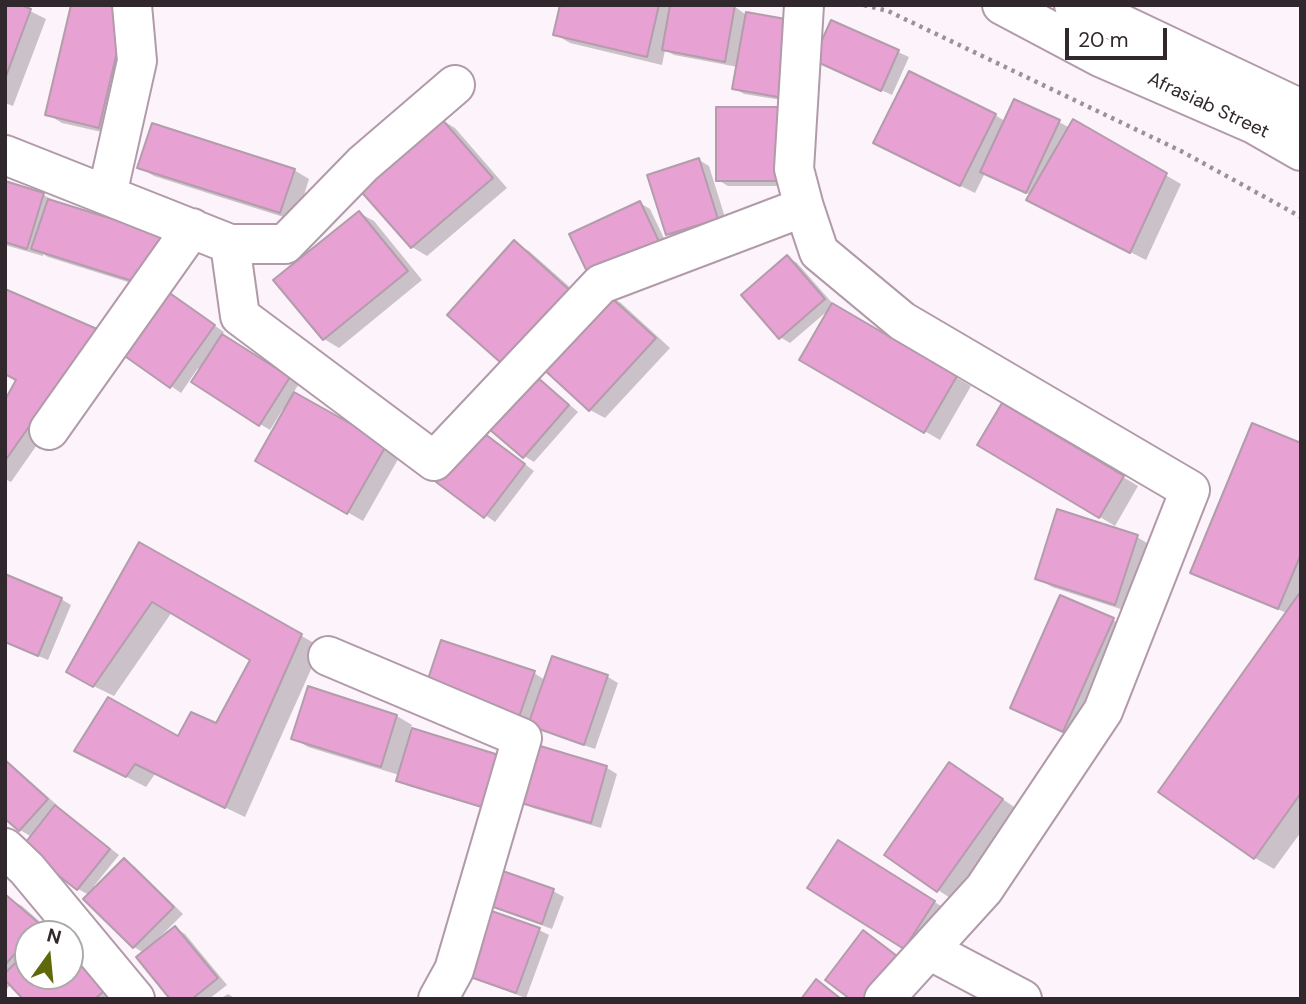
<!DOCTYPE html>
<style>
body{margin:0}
#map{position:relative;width:1306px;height:1004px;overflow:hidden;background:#fdf3fa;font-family:"DM Sans",sans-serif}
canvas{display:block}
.frame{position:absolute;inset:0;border:7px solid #31282e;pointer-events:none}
.north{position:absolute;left:14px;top:920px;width:70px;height:70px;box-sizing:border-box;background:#fff;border:2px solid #ada9ab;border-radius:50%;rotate:15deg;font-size:19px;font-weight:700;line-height:28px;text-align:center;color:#31282e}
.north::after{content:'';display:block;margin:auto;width:24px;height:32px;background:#606809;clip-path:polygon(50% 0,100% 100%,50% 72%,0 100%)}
.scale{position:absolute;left:1065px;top:28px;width:102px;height:32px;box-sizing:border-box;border:4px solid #31282e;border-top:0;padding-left:9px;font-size:21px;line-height:24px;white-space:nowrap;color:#31282e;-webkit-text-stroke:5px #fff;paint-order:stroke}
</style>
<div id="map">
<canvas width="1306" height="1004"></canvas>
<div class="frame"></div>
<div class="north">N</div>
<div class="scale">20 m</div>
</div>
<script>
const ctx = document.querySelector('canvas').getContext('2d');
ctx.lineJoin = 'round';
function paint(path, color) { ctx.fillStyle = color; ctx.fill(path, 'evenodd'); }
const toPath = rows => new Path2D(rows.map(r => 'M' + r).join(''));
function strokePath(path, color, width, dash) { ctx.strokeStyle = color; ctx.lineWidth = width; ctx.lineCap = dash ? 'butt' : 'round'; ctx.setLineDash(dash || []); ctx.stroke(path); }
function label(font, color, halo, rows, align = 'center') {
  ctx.font = font + ' "DM Sans",sans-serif'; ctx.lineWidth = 7; ctx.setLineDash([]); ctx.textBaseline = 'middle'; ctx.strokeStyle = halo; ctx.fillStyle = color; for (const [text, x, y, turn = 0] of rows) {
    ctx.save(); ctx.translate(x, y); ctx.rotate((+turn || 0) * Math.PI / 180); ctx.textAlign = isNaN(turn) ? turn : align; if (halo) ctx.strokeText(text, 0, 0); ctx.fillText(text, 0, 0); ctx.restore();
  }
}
paint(toPath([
 [5,5,16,5,30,11,46,19,13,106,5,103],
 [143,5,115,135,62,123,47,114],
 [562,5,725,5,735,7,745,14,796,23,794,102,744,94,734,88,738,67,674,55,665,50,662,65,570,43,555,34],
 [832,22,909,57,892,95,826,65],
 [718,109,791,186,728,186,718,180],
 [995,115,1005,121,1059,122,1070,128,1074,122,1181,184,1146,260,1043,208,1031,195,985,173,975,193,890,151],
 [440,119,455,128,507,188,427,256,412,247],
 [699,160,709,166,727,224,678,240,668,234],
 [139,167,294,170,309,179,296,221,154,176],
 [5,183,44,195,59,204,164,291,224,332,221,336,299,384,293,393,401,454,363,521,257,461,286,410,283,409,270,430,260,424,198,368,181,393,122,352,163,293,48,257,43,254,43,256,5,245],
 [640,203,650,209,671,253,603,285],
 [359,213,374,221,422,280,339,348,324,339],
 [514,243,529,251,590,305,530,372,539,378,578,412,534,462,524,456,524,377],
 [787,257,797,263,834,305,833,306,971,386,940,440,801,360,831,308,790,343,780,337],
 [606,294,621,303,670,348,605,418,590,410],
 [111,339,11,482,5,479,5,403],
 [1003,405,1138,486,1115,526,979,445],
 [487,436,534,471,495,522,439,482],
 [1301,445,1301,832,1274,869,1255,858,1160,791,1287,613,1208,581,1192,572],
 [1058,511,1137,537,1152,546,1130,612,1052,587,1037,578],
 [140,544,321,647,245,817,155,774,146,787,76,751,178,738,217,725,252,660,172,612,114,696,87,683],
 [61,599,71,605,48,660,5,642],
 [1113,620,1128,629,1079,739,1027,716,1012,707],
 [553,658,608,677,618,683,595,749,540,730,530,724,438,690,534,673,545,680],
 [309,689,397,716,412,725,410,730,501,757,496,812,408,786,398,780,399,775,308,747,293,738],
 [538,748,607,768,617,774,601,828,533,808,523,802],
 [5,759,57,805,55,807,65,813,119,855,94,886,96,888,124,860,134,866,183,914,159,938,160,940,175,928,185,934,227,985,209,999,172,999,144,953,134,947,85,899,89,895,78,889,32,837,20,830,5,817],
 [965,773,1017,809,953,900,886,855],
 [853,851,949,911,905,948],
 [499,871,553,891,564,897,552,929,497,909,487,903],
 [6,897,22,906,54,934,28,934,28,976,70,976,70,948,118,999,25,999,11,984,5,991],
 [539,930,549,935,526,998,471,978,461,972],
 [228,994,236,999,220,999]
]), '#0003');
const building = toPath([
 [5,5,21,5,31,9,5,79,5,5],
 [71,5,128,5,99,128,45,115,71,5],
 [560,5,659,5,647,57,553,35,560,5],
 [670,5,735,5,725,62,662,50,670,5],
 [746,12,797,21,784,98,732,89,746,12],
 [831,20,899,50,881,91,813,60,831,20],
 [909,71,996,114,960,186,873,143,909,71],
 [1014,99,1060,120,1026,193,980,172,1014,99],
 [716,107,781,107,781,181,716,181,716,107],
 [440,117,493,178,411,248,358,188,440,117],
 [1073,119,1167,173,1130,253,1026,200,1073,119],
 [152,123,295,169,280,213,137,168,152,123],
 [699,158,718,219,666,235,647,175,699,158],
 [5,181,44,193,27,249,5,242,5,181],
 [48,199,164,235,148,286,31,249,48,199],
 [640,201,662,248,591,280,569,234,640,201],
 [359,211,408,271,323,340,273,280,359,211],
 [514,240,576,296,509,370,447,315,514,240],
 [787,255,825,299,779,339,741,295,787,255],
 [5,289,97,329,5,461,5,400,16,380,5,374,5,289],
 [164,289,215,325,170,388,119,352,164,289],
 [605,292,656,338,589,411,539,365,605,292],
 [832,303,957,376,924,433,799,360,832,303],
 [222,334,290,377,259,426,191,382,222,334],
 [529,370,569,405,523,458,482,423,529,370],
 [294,392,387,444,347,514,255,461,294,392],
 [1002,403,1124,476,1099,518,977,445,1002,403],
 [1252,423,1301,443,1301,554,1278,609,1190,573,1252,423],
 [477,428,525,464,484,518,436,482,477,428],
 [1057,509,1138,535,1115,605,1035,579,1057,509],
 [139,542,302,634,225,808,135,764,126,777,74,751,108,697,178,736,191,712,216,723,250,660,152,602,93,687,66,672,139,542],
 [5,574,62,598,38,656,5,642,5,574],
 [1301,591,1301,793,1254,859,1158,792,1301,591],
 [1060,595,1114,618,1063,732,1010,708,1060,595],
 [441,640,535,671,519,717,426,685,441,640],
 [552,656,608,675,584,745,528,725,552,656],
 [308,686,397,715,381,767,291,739,308,686],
 [412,728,502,756,485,808,396,781,412,728],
 [537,745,607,766,591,823,521,803,537,745],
 [5,760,48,799,19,831,5,819,5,760],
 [949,762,1003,799,937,892,884,855,949,762],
 [55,805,110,849,77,890,22,847,55,805],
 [838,840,935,901,904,949,807,888,838,840],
 [124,858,174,907,133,948,83,899,124,858],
 [497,869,554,889,542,924,485,904,497,869],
 [6,895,41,925,33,934,28,934,28,939,5,965,6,895],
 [483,908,540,928,516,993,459,973,483,908],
 [175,926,218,978,192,999,170,999,136,957,175,926],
 [863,930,897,956,864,999,850,999,825,980,863,930],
 [28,951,28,976,70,976,70,953,105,990,95,999,23,999,5,980,5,973,28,951],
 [816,979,841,999,801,999,816,979]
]);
paint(building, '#e7a1d2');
strokePath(building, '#b39cab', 2);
const minor = toPath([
 [804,5,794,169,804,207,819,252,902,321,1190,490,1103,711,984,889,884,999],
 [5,155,230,244,240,316,434,461,601,284,804,207],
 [107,195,137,61,132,5],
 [230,244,285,244,363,164,455,85],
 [49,430,192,228],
 [328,656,522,738,454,970,438,999],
 [5,848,27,869,135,999],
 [929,950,1022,999]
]);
const major = toPath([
 [1002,5,1100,57,1254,124,1301,151],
 [1074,5,1115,21,1301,109]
]);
strokePath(minor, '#b19aa9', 42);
strokePath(major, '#b19aa9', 42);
strokePath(toPath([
 [864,5,888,11,1181,151,1301,217]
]), '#9b9298', 4.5, [3.5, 5]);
strokePath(minor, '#fff', 38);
strokePath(major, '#fff', 38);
label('19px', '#31282e', '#fff', [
 ["Afrasiab Street",1208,106,25]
]);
</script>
